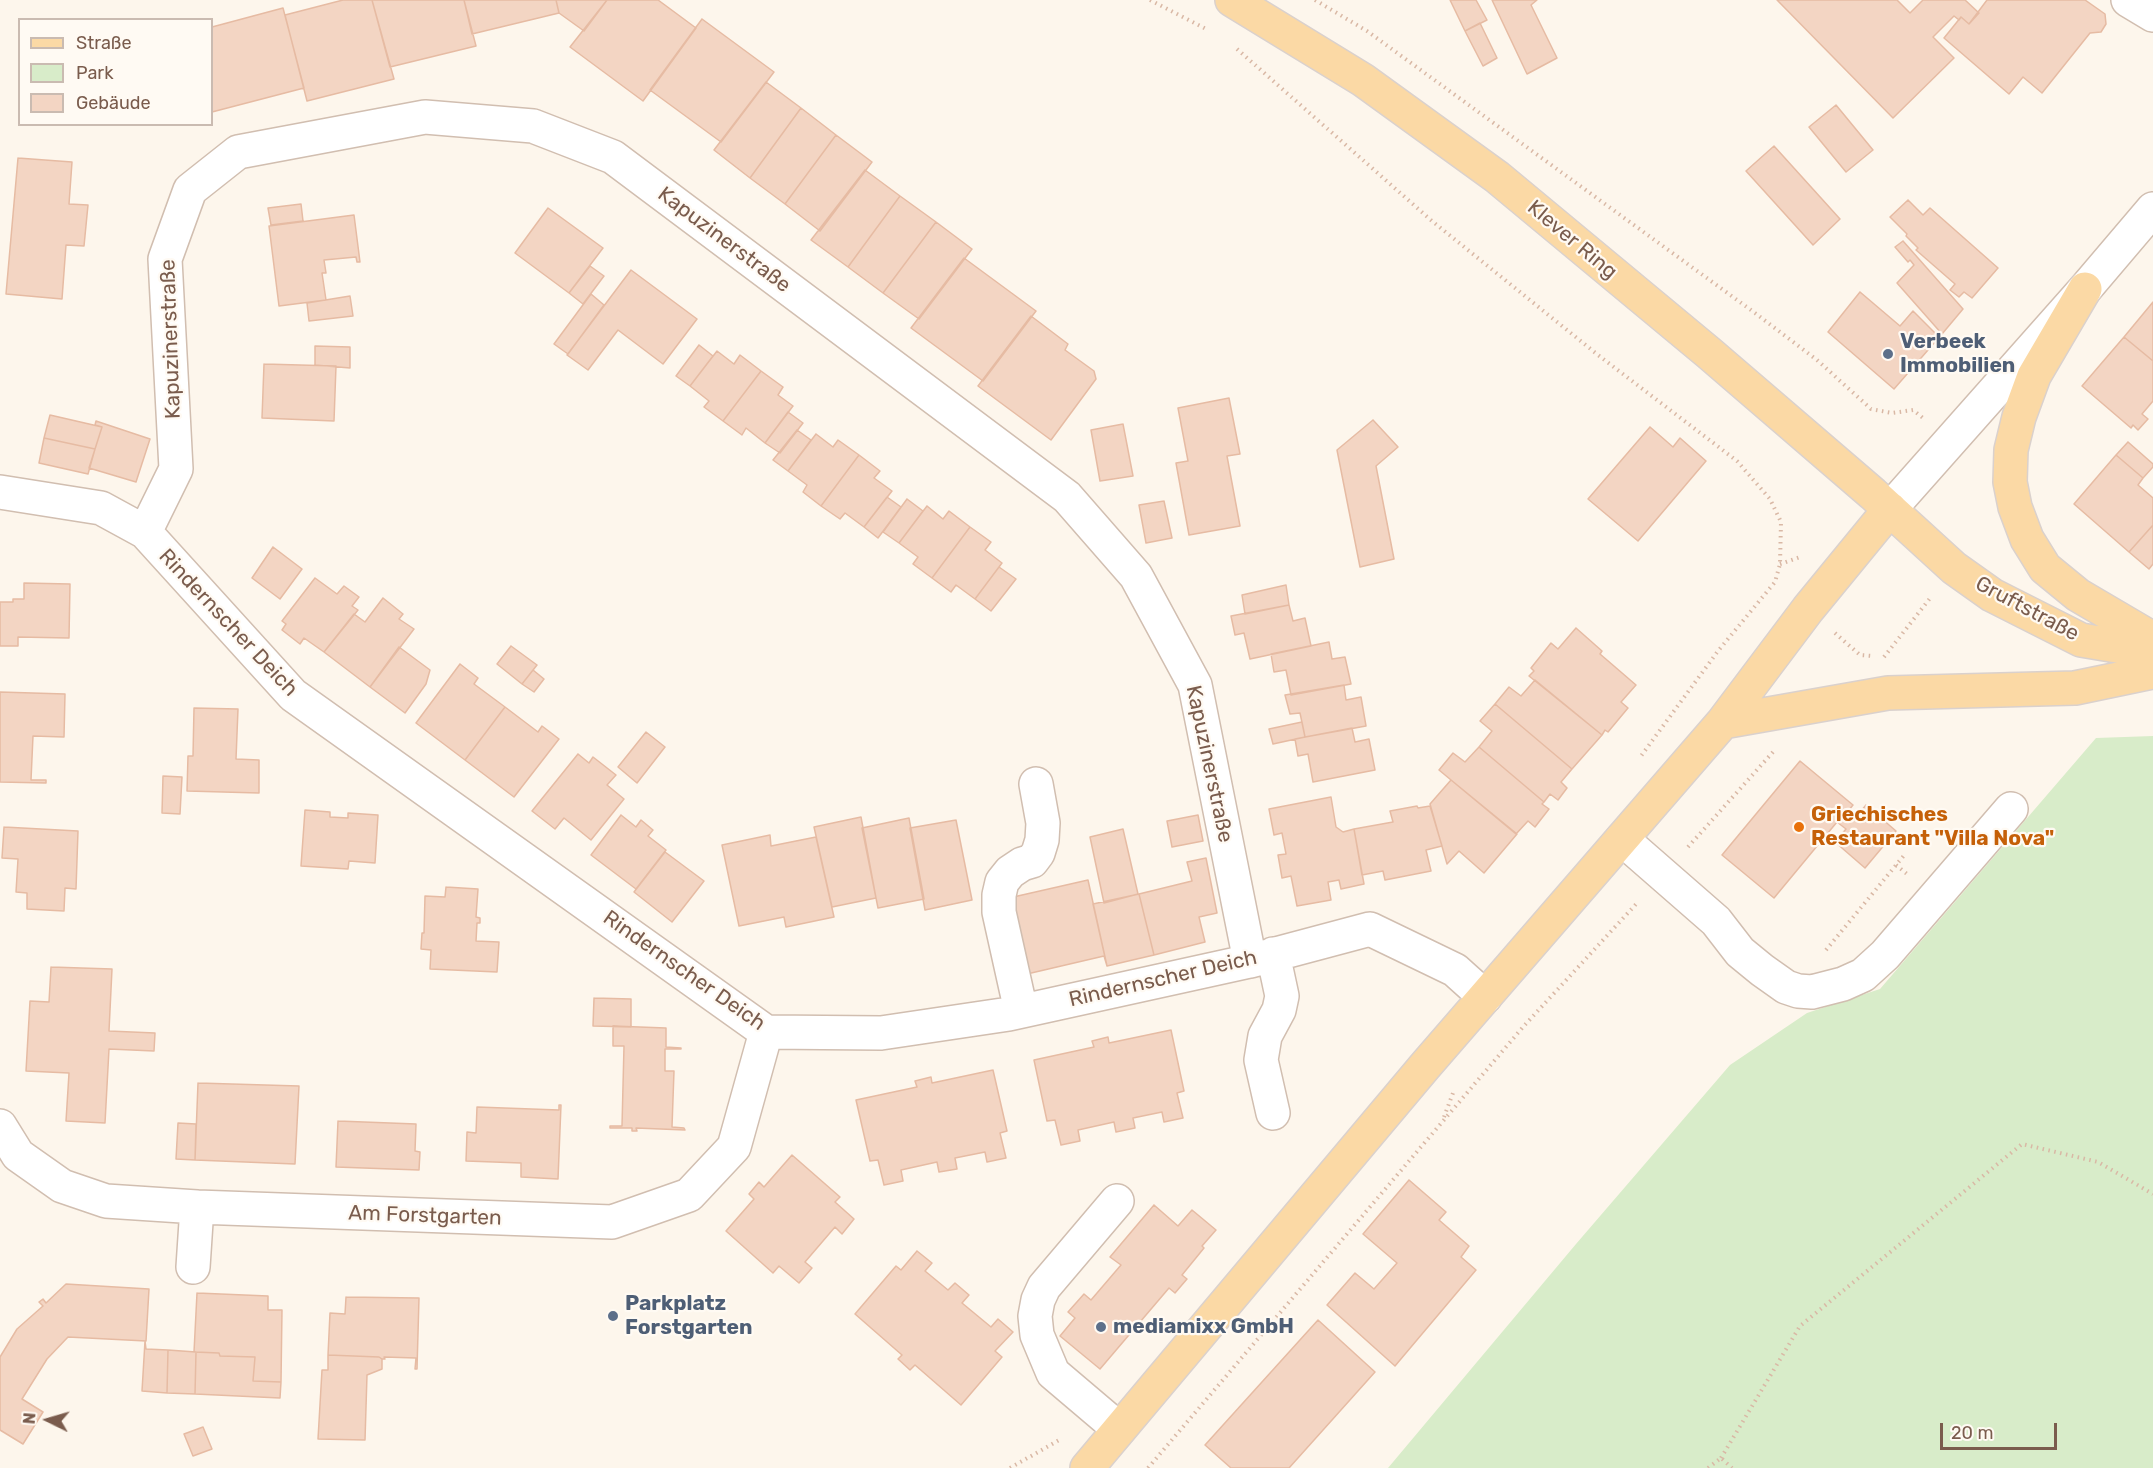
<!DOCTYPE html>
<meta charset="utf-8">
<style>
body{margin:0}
#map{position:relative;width:2153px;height:1468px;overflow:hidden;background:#fdf6ec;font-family:Rubik,sans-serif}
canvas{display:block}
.legend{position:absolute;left:18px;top:18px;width:195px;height:108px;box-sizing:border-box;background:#fffaf3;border:2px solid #cabbb1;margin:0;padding:8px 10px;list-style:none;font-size:18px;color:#7a5c4d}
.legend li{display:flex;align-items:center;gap:12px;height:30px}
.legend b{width:30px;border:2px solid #cabbb1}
.north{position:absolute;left:18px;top:1390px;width:60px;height:60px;-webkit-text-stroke:4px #fffaf3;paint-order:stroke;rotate:275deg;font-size:16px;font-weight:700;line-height:24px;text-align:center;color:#7a5c4d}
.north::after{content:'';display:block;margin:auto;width:21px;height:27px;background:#7a5c4d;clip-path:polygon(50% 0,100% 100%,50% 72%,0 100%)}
.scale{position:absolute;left:1940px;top:1423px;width:117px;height:27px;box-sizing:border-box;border:3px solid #7a5c4d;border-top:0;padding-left:8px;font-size:18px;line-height:21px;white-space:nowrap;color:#7a5c4d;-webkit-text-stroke:4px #fffaf3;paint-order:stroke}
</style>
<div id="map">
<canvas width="2153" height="1468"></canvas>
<ul class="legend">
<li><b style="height:8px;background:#fbd9a5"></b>Straße</li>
<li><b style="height:16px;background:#d8ecc9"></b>Park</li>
<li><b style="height:16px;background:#f3d5c3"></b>Gebäude</li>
</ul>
<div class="north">N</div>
<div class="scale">20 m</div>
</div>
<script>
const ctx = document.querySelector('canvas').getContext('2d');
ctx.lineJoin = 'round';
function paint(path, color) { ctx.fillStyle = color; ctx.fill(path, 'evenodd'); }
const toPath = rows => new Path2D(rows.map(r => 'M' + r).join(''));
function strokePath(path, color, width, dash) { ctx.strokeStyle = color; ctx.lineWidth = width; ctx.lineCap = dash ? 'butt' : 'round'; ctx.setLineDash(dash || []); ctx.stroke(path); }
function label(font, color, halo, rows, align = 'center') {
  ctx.font = font + ' Rubik,sans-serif'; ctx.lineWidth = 4.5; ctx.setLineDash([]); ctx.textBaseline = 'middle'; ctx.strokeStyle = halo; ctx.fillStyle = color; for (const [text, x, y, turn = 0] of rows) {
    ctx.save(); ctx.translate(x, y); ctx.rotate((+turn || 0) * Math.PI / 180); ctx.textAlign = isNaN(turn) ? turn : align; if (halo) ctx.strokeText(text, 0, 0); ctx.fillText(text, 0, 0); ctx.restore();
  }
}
paint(toPath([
 [2153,736,2153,1468,1388,1468,1576,1244,1730,1065,1807,1013,1880,989,2096,738]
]), '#d8ecc9');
const building = toPath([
 [343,0,372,0,394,79,307,101,285,15,343,0],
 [372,0,464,0,476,46,390,67,372,0],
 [464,0,556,0,559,13,472,34,464,0],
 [556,0,607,0,584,31,559,13,556,0],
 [607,0,658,0,696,28,643,101,570,47,607,0],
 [1450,0,1476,0,1487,20,1465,31,1450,0],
 [1492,0,1537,0,1531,5,1557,58,1527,74,1492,0],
 [1777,0,1897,0,1910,13,1923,0,1965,0,1979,13,1969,24,1961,17,1959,20,1954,16,1933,37,1954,58,1893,118,1777,0],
 [1987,0,2085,0,2105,14,2106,24,2101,32,2090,33,2042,93,2023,77,2009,94,1944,38,1961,17,1969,24,1987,0],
 [283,8,304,88,212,112,212,27,283,8],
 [702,19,774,72,721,142,650,90,702,19],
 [1480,23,1497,58,1483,66,1465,31,1480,23],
 [766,82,801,108,750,178,714,150,766,82],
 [1836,105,1873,150,1846,172,1809,127,1836,105],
 [801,108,836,135,785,204,750,178,801,108],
 [836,135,872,162,820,231,785,204,836,135],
 [1774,146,1840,219,1813,245,1746,171,1774,146],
 [18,158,72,162,69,204,88,205,84,246,66,245,62,299,6,294,18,158],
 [865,170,900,196,848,267,811,240,865,170],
 [900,196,936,222,883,293,848,267,900,196],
 [1908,200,1923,215,1930,208,1998,268,1972,298,1964,292,1959,297,1950,290,1955,284,1916,250,1918,248,1906,236,1907,234,1890,217,1908,200],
 [301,204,303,221,271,225,268,208,301,204],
 [548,208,603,248,569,293,515,253,548,208],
 [354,215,360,262,357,262,356,257,324,260,326,273,322,273,326,300,279,306,269,226,354,215],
 [936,222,972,249,919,319,883,293,936,222],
 [1903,241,1963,309,1942,334,1897,283,1914,265,1910,260,1908,262,1895,247,1903,241],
 [964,258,1036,311,983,381,911,328,964,258],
 [590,266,604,276,583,304,569,293,590,266],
 [631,270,697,319,663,364,618,330,588,370,567,355,631,270],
 [1860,292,1900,326,1913,311,1937,335,1939,332,1942,334,1894,389,1828,332,1860,292],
 [591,294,604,305,568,354,554,344,591,294],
 [350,296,353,316,309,321,307,303,350,296],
 [2153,302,2153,361,2124,337,2153,302],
 [1031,316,1068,344,1065,350,1094,371,1096,379,1051,440,978,386,1031,316],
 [2124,337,2153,361,2153,401,2142,414,2148,419,2138,430,2133,425,2131,428,2082,386,2124,337],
 [699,345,713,356,690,386,676,376,699,345],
 [315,346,350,347,350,368,315,365,315,346],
 [717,351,734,364,740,355,761,371,723,421,704,407,709,401,690,386,717,351],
 [264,364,336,366,334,421,262,418,264,364],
 [761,371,783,387,778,395,793,406,765,443,746,428,742,435,723,421,761,371],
 [1229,398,1240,454,1227,456,1240,526,1189,535,1176,463,1188,461,1178,408,1229,398],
 [788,412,803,423,780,453,765,443,788,412],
 [50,415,102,427,95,449,44,438,50,415],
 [1373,420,1398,447,1376,466,1394,559,1360,567,1337,450,1373,420],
 [96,421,150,439,136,482,89,468,102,427,95,425,96,421],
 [1123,424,1133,476,1100,481,1091,430,1123,424],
 [1650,427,1673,447,1680,438,1706,461,1638,541,1588,499,1650,427],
 [797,430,811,440,788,471,773,460,797,430],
 [816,434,833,447,838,440,859,455,821,506,803,492,807,485,788,471,816,434],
 [44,438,95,449,88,474,39,463,44,438],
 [2128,442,2153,464,2153,467,2143,478,2116,455,2128,442],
 [859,455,880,471,874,478,892,491,864,527,845,513,840,519,821,506,859,455],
 [2116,455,2143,478,2138,485,2153,498,2153,525,2129,552,2074,504,2116,455],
 [887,497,901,507,878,538,864,527,887,497],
 [907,499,923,511,899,543,883,532,907,499],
 [1164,501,1172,538,1146,543,1139,505,1164,501],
 [927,506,943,519,949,511,970,527,932,578,913,564,918,557,899,543,927,506],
 [2153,525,2153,564,2149,569,2129,552,2153,525],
 [970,527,991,542,985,550,1002,563,975,599,956,585,951,592,932,578,970,527],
 [273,547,302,569,280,599,252,578,273,547],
 [999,567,1016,579,991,611,975,599,999,567],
 [315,578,337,594,344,586,359,597,352,606,358,610,324,652,304,638,300,644,282,630,286,624,282,621,315,578],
 [24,583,70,584,69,638,18,637,18,646,0,646,0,602,13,602,13,599,24,599,24,583],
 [1286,585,1289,605,1245,614,1242,595,1286,585],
 [383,598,403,614,399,619,414,629,370,687,324,652,354,614,365,622,383,598],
 [1289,605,1293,621,1305,618,1311,646,1250,659,1244,633,1235,635,1231,616,1289,605],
 [1576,628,1602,651,1600,654,1636,685,1621,702,1628,708,1608,732,1605,730,1602,735,1529,676,1534,671,1531,668,1551,643,1558,649,1576,628],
 [1329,642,1332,659,1345,657,1351,684,1291,695,1286,670,1274,672,1271,654,1329,642],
 [511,646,537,665,522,684,497,664,511,646],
 [399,647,430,670,426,684,405,713,370,687,399,647],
 [460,664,478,678,474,684,505,707,465,760,416,723,460,664],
 [533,670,544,679,534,692,522,684,533,670],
 [1535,680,1602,735,1572,769,1495,704,1509,687,1521,696,1535,680],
 [1344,685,1346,700,1361,697,1366,726,1305,737,1300,713,1290,714,1285,695,1344,685],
 [0,692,65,694,64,737,33,736,31,780,46,780,46,783,0,782,0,692],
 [1495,704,1572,769,1561,782,1567,788,1558,800,1550,794,1544,802,1479,747,1492,731,1480,721,1495,704],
 [505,707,538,732,542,726,559,739,514,797,465,760,505,707],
 [194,708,238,709,236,759,259,760,259,793,187,791,188,756,193,756,194,708],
 [1302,722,1305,737,1273,744,1269,729,1302,722],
 [1352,728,1355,742,1369,739,1375,770,1313,782,1308,754,1298,756,1295,739,1352,728],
 [646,732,665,747,637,783,618,767,646,732],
 [1479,747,1544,802,1542,804,1549,809,1535,827,1528,821,1516,834,1439,770,1453,753,1465,762,1479,747],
 [578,754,589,763,593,757,616,775,607,785,624,799,591,840,564,818,555,829,532,811,578,754],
 [1800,761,1853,805,1849,810,1856,817,1866,805,1896,831,1865,868,1835,842,1846,829,1837,822,1774,898,1722,855,1800,761],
 [163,776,182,777,180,814,162,813,163,776],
 [1451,780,1517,834,1484,873,1459,851,1447,864,1430,804,1451,780],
 [1331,797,1336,827,1343,832,1354,829,1364,884,1341,889,1339,880,1328,882,1331,900,1297,906,1291,876,1282,878,1278,855,1286,854,1282,833,1274,835,1269,809,1331,797],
 [1417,806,1418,808,1430,806,1442,846,1426,850,1431,871,1385,880,1383,871,1362,875,1354,829,1393,822,1390,811,1417,806],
 [305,810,330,812,330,817,348,818,348,813,378,815,375,863,349,861,348,869,301,866,305,810],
 [621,815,636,827,641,820,653,830,648,836,666,850,636,889,591,855,621,815],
 [1198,815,1203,841,1172,847,1167,821,1198,815],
 [861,817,876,898,832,907,814,827,861,817],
 [909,818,924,899,878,908,862,828,909,818],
 [956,820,972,900,925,910,910,828,956,820],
 [4,827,78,831,76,889,65,888,64,911,27,909,27,893,16,892,18,859,2,858,4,827],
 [1123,829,1138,894,1104,903,1090,837,1123,829],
 [770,835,771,846,816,837,834,917,786,927,784,917,739,926,722,845,770,835],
 [665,852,704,881,672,922,634,892,665,852],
 [1206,858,1217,913,1199,917,1205,942,1154,955,1139,894,1192,881,1187,862,1206,858],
 [1088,880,1107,966,1104,956,1027,974,1009,898,1088,880],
 [446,887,478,889,476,917,480,918,480,923,477,923,476,941,499,942,497,972,430,969,431,950,421,949,422,933,424,933,425,896,445,897,446,887],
 [1139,894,1154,955,1107,966,1093,904,1139,894],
 [51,967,112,969,109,1031,155,1033,154,1051,109,1049,105,1123,66,1121,69,1073,26,1071,30,1001,49,1002,51,967],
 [594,998,631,999,631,1027,593,1026,594,998],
 [613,1026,666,1028,666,1047,681,1048,681,1049,665,1049,665,1071,674,1071,672,1127,684,1128,685,1130,636,1128,637,1131,632,1131,632,1128,610,1128,610,1126,622,1126,624,1046,613,1046,613,1026],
 [1171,1030,1184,1091,1177,1093,1183,1118,1164,1122,1162,1112,1133,1118,1135,1128,1116,1132,1114,1122,1078,1130,1080,1141,1061,1145,1055,1120,1047,1121,1034,1060,1094,1047,1092,1041,1108,1037,1109,1043,1171,1030],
 [993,1070,1007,1131,1000,1133,1006,1158,987,1162,985,1152,955,1158,957,1169,939,1172,937,1162,901,1170,903,1181,884,1185,878,1160,870,1161,856,1100,917,1087,915,1081,931,1077,932,1083,993,1070],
 [198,1083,299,1086,295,1164,195,1160,198,1083],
 [559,1105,561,1105,558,1179,521,1177,521,1163,466,1161,467,1132,476,1133,477,1107,559,1110,559,1105],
 [338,1121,416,1124,415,1151,420,1152,419,1170,336,1167,338,1121],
 [178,1123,196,1124,195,1160,176,1159,178,1123],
 [792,1155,840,1197,835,1202,854,1219,842,1234,835,1227,805,1262,812,1268,799,1283,779,1266,773,1273,726,1231,754,1199,749,1194,759,1182,764,1187,792,1155],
 [1409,1180,1446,1212,1439,1220,1469,1246,1461,1257,1476,1270,1395,1366,1327,1305,1355,1273,1374,1289,1397,1263,1363,1234,1409,1180],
 [1154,1205,1178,1226,1192,1210,1216,1230,1202,1246,1204,1248,1182,1275,1187,1279,1175,1293,1169,1288,1100,1369,1060,1336,1075,1318,1068,1312,1084,1294,1091,1300,1121,1265,1110,1257,1154,1205],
 [917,1251,932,1263,925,1271,948,1290,955,1283,969,1295,962,1303,991,1327,998,1319,1013,1332,995,1351,1002,1357,961,1405,915,1365,910,1370,898,1359,902,1355,855,1314,896,1266,901,1270,917,1251],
 [66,1284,149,1289,146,1341,68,1337,47,1359,22,1399,43,1412,23,1444,0,1430,0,1357,17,1329,43,1306,39,1302,43,1299,46,1303,66,1284],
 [197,1293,268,1296,268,1310,282,1310,281,1382,253,1381,255,1357,220,1356,219,1353,194,1352,197,1293],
 [346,1297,419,1298,417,1369,415,1369,416,1358,384,1357,385,1359,382,1359,379,1357,328,1355,330,1313,345,1314,346,1297],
 [1318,1320,1375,1372,1289,1468,1231,1468,1205,1445,1318,1320],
 [145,1341,146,1349,168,1350,167,1393,142,1391,145,1341],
 [168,1350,196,1352,195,1394,167,1393,168,1350],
 [196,1352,219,1353,220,1356,255,1357,253,1381,281,1382,280,1398,195,1394,196,1352],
 [328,1355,379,1357,382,1359,382,1369,367,1375,365,1440,318,1439,322,1370,328,1370,328,1355],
 [203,1427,212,1449,193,1456,184,1434,203,1427]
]);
paint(building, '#f3d5c3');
strokePath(building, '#e6bba3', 1.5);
const minor = toPath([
 [2128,0,2153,15],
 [0,492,101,508,145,532,293,695,766,1032,881,1033,1009,1014,1250,961,1370,929,1455,970,1485,997],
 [1890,509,2085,289,2153,209],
 [145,532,176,469,165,259,190,190,238,152,425,117,533,126,613,157,1067,497,1136,576,1195,685,1250,961],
 [1622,839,1716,921,1740,952,1762,970,1786,987,1798,991,1812,992,1843,984,1863,975,1885,955,2011,809],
 [1021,1011,999,912,999,895,1002,882,1010,872,1022,864,1032,861,1038,853,1042,840,1043,823,1036,784],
 [1273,1113,1261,1060,1265,1036,1279,1010,1282,996,1273,954],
 [0,1126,18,1155,62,1186,106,1201,197,1207,612,1222,689,1195,734,1147,766,1032],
 [1117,1201,1044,1287,1038,1300,1035,1316,1037,1335,1053,1373,1119,1429],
 [193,1267,197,1207]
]);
const major = toPath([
 [1232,0,1363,80,1497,177,1709,353,1873,494,1954,568,1992,595,2081,640,2153,652],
 [2085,289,2034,376,2019,417,2011,450,2010,482,2015,507,2027,539,2045,568,2078,595,2153,639],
 [1723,722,1888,693,2075,688,2153,672],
 [1087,1468,1425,1066,1723,722,1808,609,1890,509]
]);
strokePath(minor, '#d1beb0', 36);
strokePath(major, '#dad1cd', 36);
strokePath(toPath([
 [1150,0,1208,30],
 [1315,0,1367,31,1755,313,1817,360,1871,409,1892,413,1913,410,1923,418],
 [1237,49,1432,221,1598,355,1737,461,1770,499,1781,522,1780,564,1775,582,1718,651,1641,756],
 [1780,564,1800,557],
 [1835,633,1860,655,1873,656],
 [1884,657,1931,597],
 [1688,847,1773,752],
 [1896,865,1907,874],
 [1826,950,1906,853],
 [1444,1117,1453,1093],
 [1721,1458,1800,1326,2022,1144,2098,1162,2153,1194],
 [1010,1468,1061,1439],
 [1148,1468,1523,1027,1638,902],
 [1708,1468,1721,1458,1732,1468]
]), '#d9b8a5', 4, [1.5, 4.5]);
strokePath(minor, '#fff', 33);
strokePath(major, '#fbd9a5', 33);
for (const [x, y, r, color] of [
 [1888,354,6,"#5c6f8a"],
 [1799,827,6,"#e8710a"],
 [613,1316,6,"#5c6f8a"],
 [1101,1327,6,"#5c6f8a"]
]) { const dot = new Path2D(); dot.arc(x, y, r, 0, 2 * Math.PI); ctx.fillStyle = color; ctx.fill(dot); strokePath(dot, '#fffaf3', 2); }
label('21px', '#7a5c4d', '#fffaf3', [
 ["Kapuzinerstraße",724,240,37],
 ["Klever Ring",1572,240,40],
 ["Kapuzinerstraße",171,339,-92],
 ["Gruftstraße",2027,609,28],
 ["Rindernscher Deich",228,623,47],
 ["Kapuzinerstraße",1209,764,78],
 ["Rindernscher Deich",684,971,35],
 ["Rindernscher Deich",1163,979,-13],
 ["Am Forstgarten",425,1216,2]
]);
label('bold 21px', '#4e5e75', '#fffaf3', [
 ["Verbeek",1900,342],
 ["Immobilien",1900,366],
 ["Parkplatz",625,1304],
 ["Forstgarten",625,1328],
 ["mediamixx GmbH",1113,1327]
], 'left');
label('bold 21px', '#c56008', '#fffaf3', [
 ["Griechisches",1811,815],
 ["Restaurant \"Villa Nova\"",1811,839]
], 'left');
</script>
